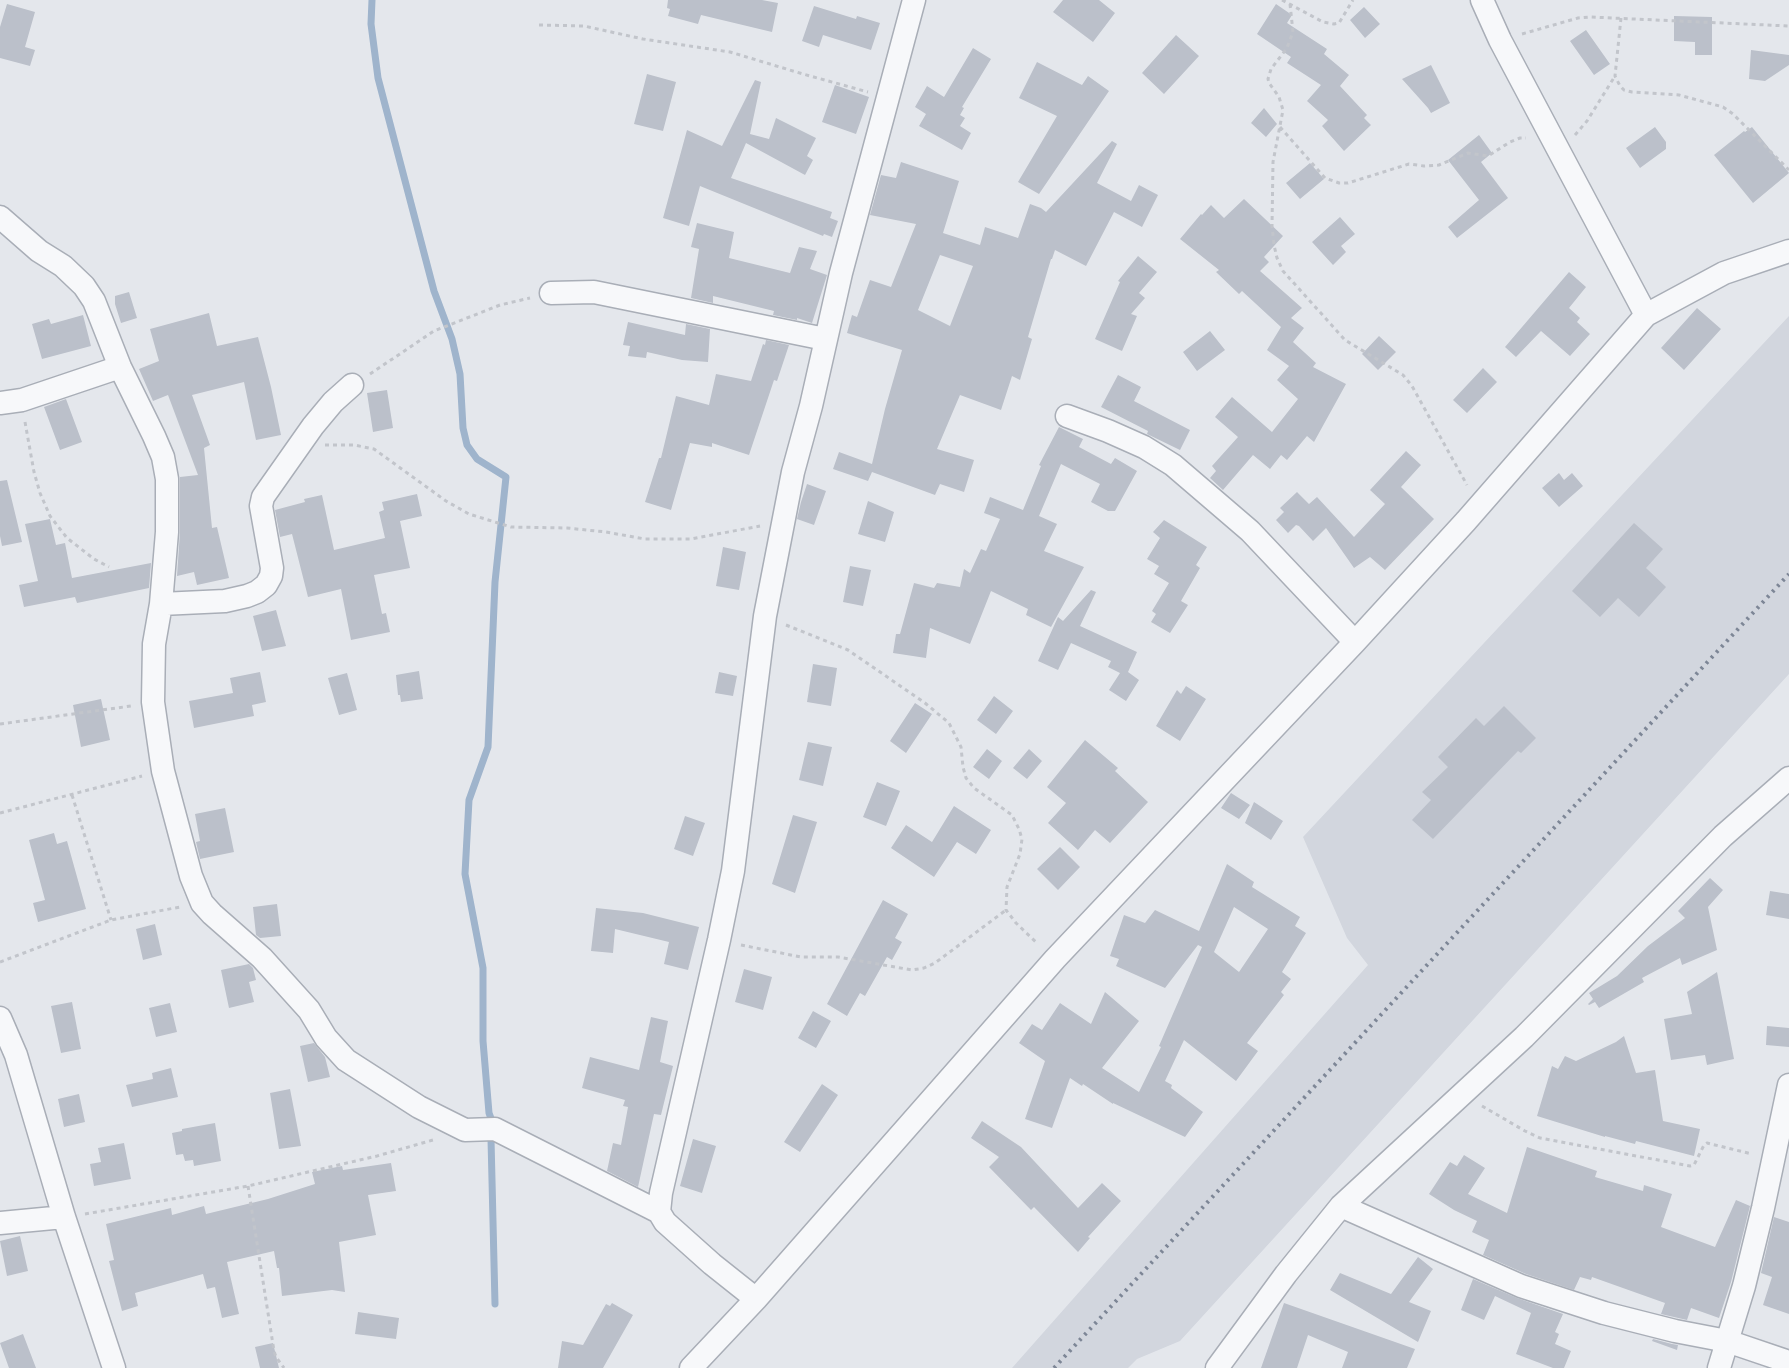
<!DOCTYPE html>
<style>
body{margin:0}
canvas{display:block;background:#e4e7ec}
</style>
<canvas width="1789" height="1368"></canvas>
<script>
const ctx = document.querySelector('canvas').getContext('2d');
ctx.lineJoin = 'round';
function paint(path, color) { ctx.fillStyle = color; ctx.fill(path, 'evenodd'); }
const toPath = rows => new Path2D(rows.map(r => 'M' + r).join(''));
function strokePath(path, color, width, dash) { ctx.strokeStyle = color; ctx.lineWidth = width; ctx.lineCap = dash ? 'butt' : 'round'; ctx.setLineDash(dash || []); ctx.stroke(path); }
paint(toPath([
 [1789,316,1789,674,1180,1341,1137,1359,1128,1368,1012,1368,1368,965,1347,938,1303,837]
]), '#d2d6de');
strokePath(toPath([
 [372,0,371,24,378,78,434,291,452,339,460,374,463,428,467,445,477,459,506,477,495,582,488,747,469,800,465,874,483,968,483,1041,489,1113,495,1129,491,1139,495,1304]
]), '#9fb4cc', 7);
paint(toPath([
 [668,0,762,0,778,3,772,32,701,15,698,24,668,16,670,9,667,8],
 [1063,0,1099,0,1115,13,1093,42,1053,12],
 [7,4,35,12,25,47,35,50,30,66,0,58,0,27],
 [1276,4,1292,15,1287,23,1327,49,1324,54,1349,75,1340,86,1367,115,1364,118,1371,125,1344,151,1322,126,1328,120,1307,101,1321,85,1287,63,1291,57,1257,34],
 [814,6,856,19,857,16,880,23,871,50,823,35,819,47,802,41],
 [1364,7,1380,24,1365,38,1350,20],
 [1674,16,1712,17,1712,55,1695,55,1695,42,1674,41],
 [1586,30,1610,64,1594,75,1570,41],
 [1176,35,1199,56,1164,94,1142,73],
 [973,48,991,59,962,107,964,108,960,115,965,118,960,126,971,133,962,150,919,126,926,114,915,107,927,86,944,97],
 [1751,50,1789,55,1789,65,1765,81,1749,79],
 [1037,62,1082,85,1088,76,1109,91,1039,194,1018,182,1057,116,1019,98],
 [1431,65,1450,103,1431,113,1428,108,1402,79],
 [647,74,676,82,663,131,634,124],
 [755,80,761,82,750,134,769,139,776,118,816,138,807,156,813,160,805,175,746,143,731,178,832,212,830,218,838,221,832,237,824,234,823,236,700,186,689,226,663,218,687,130,722,146],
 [835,85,869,97,856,134,822,122],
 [1264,108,1277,124,1266,137,1251,123],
 [1655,127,1666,142,1666,149,1640,168,1626,148],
 [1752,127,1789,173,1753,203,1714,155,1744,131,1745,132],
 [1479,135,1492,153,1481,162,1508,198,1457,238,1448,227,1479,200,1448,160],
 [1112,141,1117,144,1097,183,1131,201,1139,185,1158,195,1142,227,1114,212,1086,266,1055,250,1052,259,1051,259,1028,337,1032,339,1020,380,1012,376,1001,410,960,395,937,449,974,460,964,492,940,484,935,495,872,472,868,481,833,469,839,452,872,464,885,409,902,350,847,333,852,315,857,317,870,280,891,287,916,224,870,215,881,175,896,178,901,162,959,181,943,233,980,245,985,227,1018,238,1030,204,1041,208,1046,212],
 [940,255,973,266,950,326,918,310],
 [1310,163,1324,179,1300,199,1286,183],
 [1244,199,1283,236,1264,257,1269,262,1260,271,1302,308,1291,318,1304,328,1293,342,1316,363,1313,367,1346,384,1314,442,1307,436,1287,460,1281,455,1270,469,1253,455,1223,490,1210,478,1216,471,1212,466,1238,437,1215,417,1232,397,1272,432,1298,399,1277,380,1289,366,1267,350,1281,327,1242,291,1239,294,1216,272,1219,270,1180,239,1201,214,1202,215,1211,205,1224,218],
 [1340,217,1355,234,1341,246,1346,252,1333,265,1312,242],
 [697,223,734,232,729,258,790,273,799,247,817,251,810,269,827,275,812,323,797,318,797,320,773,315,774,311,713,296,713,303,691,298,699,249,691,247],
 [1138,256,1157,272,1139,293,1145,298,1131,314,1137,316,1122,351,1095,339,1120,282,1118,281],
 [1569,272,1586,287,1569,308,1580,318,1577,322,1590,334,1570,356,1541,331,1516,357,1505,347],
 [129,292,137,318,121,323,115,304,115,296],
 [1697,308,1721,329,1684,370,1661,348],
 [209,313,217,346,258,337,271,387,281,435,256,440,244,382,192,395,210,445,204,448,212,528,217,527,229,578,197,585,194,572,177,576,180,532,180,477,198,475,168,395,153,401,139,369,159,361,150,329],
 [83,315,91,346,42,359,32,324,49,319,51,324],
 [628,322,685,335,686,324,710,329,708,362,682,360,647,352,646,358,628,356,630,346,623,345],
 [1210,331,1225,350,1197,371,1183,352],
 [1379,336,1396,352,1378,370,1362,354],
 [766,340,789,345,777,381,774,380,749,455,712,443,712,447,690,443,671,510,645,502,659,458,661,458,676,396,709,405,716,374,751,381,763,344,765,345],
 [1483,368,1497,382,1467,413,1453,400],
 [1118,375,1141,387,1134,401,1190,430,1180,450,1147,434,1148,431,1101,407],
 [387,390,393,428,373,432,367,393],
 [66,399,82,442,60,450,44,407],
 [1059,427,1083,439,1079,447,1111,464,1115,458,1137,471,1115,511,1108,511,1091,502,1100,484,1061,464,1039,516,1057,524,1044,551,1084,567,1051,627,1026,615,1028,609,991,591,970,644,930,628,926,658,893,653,896,634,900,634,914,583,934,588,937,583,960,587,964,569,970,573,981,549,986,551,1000,519,984,513,990,497,1023,510,1041,466,1039,465],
 [1406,451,1421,465,1401,487,1434,519,1385,570,1370,557,1354,568,1326,528,1313,541,1299,526,1296,525,1288,533,1276,520,1284,512,1280,508,1297,492,1309,504,1317,497,1354,537,1385,504,1370,490],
 [1559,473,1564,480,1572,473,1583,486,1559,507,1542,488],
 [7,480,22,542,2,546,0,536,0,481],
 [807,484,826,491,814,525,797,519,801,502],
 [417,494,422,516,400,521,410,568,374,575,382,614,386,613,390,632,351,640,341,589,308,597,292,534,280,537,275,510,305,502,304,499,322,495,334,550,385,538,379,512,384,510,382,502],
 [868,501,894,512,885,542,858,534],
 [50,519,56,545,65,543,72,578,151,563,149,588,77,603,75,597,24,607,19,585,38,581,25,524],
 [1164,520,1207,547,1196,565,1200,568,1181,601,1188,605,1170,633,1151,622,1156,614,1152,611,1169,583,1154,574,1159,566,1147,559,1160,538,1153,532],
 [1634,523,1663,549,1646,568,1666,587,1639,617,1618,598,1600,617,1572,591],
 [723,547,746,552,739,590,716,586],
 [850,566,871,570,863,606,843,602],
 [1091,590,1096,592,1080,626,1137,652,1128,672,1139,680,1126,701,1109,690,1120,673,1108,667,1111,661,1071,643,1058,670,1038,661,1058,617,1063,621],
 [276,610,286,646,262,651,253,616],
 [813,664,837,668,831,706,807,702],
 [419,671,423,699,401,702,400,695,398,695,396,675],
 [260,672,266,702,252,705,254,716,194,728,189,701,233,693,230,678],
 [719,672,737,676,733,696,715,693],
 [347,673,357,710,339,715,328,678],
 [1186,686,1206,699,1180,741,1156,726,1177,690,1181,694],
 [994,696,1013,711,996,734,977,720],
 [101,699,110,740,81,747,73,705],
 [915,703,932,714,906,753,890,741],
 [1504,706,1536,738,1521,753,1518,751,1433,839,1412,820,1431,800,1422,792,1448,767,1438,757,1476,718,1484,726],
 [1085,740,1118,768,1115,771,1148,802,1110,843,1095,830,1078,850,1048,823,1066,803,1047,787],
 [808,742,832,747,823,786,799,780],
 [987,749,1002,761,989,779,973,767],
 [1029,749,1042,761,1027,779,1013,768],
 [877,782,900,791,886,826,863,817],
 [1231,793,1250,805,1239,819,1221,808],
 [1254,802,1283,821,1271,840,1245,823],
 [954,806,991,830,976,854,957,842,934,877,891,848,906,825,932,842],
 [225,808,234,852,200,859,196,842,200,841,195,814],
 [793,815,817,822,795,893,772,884],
 [685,816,705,823,693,856,674,849],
 [54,833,57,844,67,841,86,909,38,922,33,903,45,900,29,840],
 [1060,847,1080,867,1058,890,1037,869],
 [1227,864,1254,882,1252,887,1300,917,1295,926,1306,933,1282,972,1291,979,1281,992,1284,995,1247,1043,1258,1051,1236,1081,1184,1040,1165,1081,1172,1085,1171,1088,1203,1112,1185,1137,1113,1103,1113,1104,1083,1084,1082,1086,1070,1078,1052,1128,1025,1119,1045,1061,1019,1043,1032,1024,1042,1030,1060,1003,1091,1024,1105,992,1139,1021,1102,1068,1139,1092,1161,1047,1159,1046,1202,947,1198,945,1165,988,1116,966,1119,959,1110,956,1124,915,1145,923,1155,910,1199,931],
 [1234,907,1268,929,1239,972,1214,952],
 [1710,878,1723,890,1708,907,1717,950,1682,965,1680,958,1642,978,1644,982,1599,1008,1595,1002,1589,1005,1588,1004,1593,999,1589,993,1617,976,1648,946,1685,918,1678,911],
 [1770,891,1789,894,1789,919,1766,915],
 [883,900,908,914,895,938,902,942,892,960,887,957,865,996,860,993,847,1016,827,1004],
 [277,904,281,936,260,938,256,935,253,907],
 [596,908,643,913,699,927,688,970,664,964,669,942,615,929,613,953,591,951],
 [155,924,162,955,143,960,136,929],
 [249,964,253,968,256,980,249,982,254,1002,229,1008,221,970],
 [744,969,772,977,763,1010,735,1002],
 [1717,972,1734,1059,1707,1065,1705,1055,1671,1060,1664,1019,1692,1014,1687,992],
 [72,1002,81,1049,61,1053,51,1006],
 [170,1003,177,1032,156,1037,149,1008],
 [813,1011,831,1021,816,1048,798,1038],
 [651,1017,668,1021,660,1062,673,1066,661,1115,654,1114,638,1187,607,1171,613,1143,621,1145,628,1107,623,1106,625,1100,582,1088,590,1057,639,1070],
 [1767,1026,1789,1028,1789,1047,1766,1045],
 [1624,1036,1636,1073,1655,1070,1663,1121,1700,1129,1694,1156,1636,1141,1635,1144,1605,1136,1605,1137,1537,1116,1552,1066,1558,1069,1565,1056,1576,1061,1616,1042],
 [314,1043,325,1057,330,1077,308,1082,300,1046],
 [171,1068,178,1097,132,1107,126,1085,153,1079,152,1073],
 [822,1084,838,1095,800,1152,784,1142],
 [290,1089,301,1146,279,1149,270,1093],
 [79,1094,85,1122,64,1127,58,1099],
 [982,1121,1021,1147,1078,1208,1102,1183,1121,1201,1088,1237,1090,1238,1078,1252,1034,1207,1031,1210,989,1167,999,1157,971,1138],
 [215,1123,221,1161,194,1166,193,1160,185,1161,183,1154,176,1155,172,1133,182,1131,182,1129],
 [693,1139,716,1146,702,1193,680,1186],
 [124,1143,131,1179,94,1186,90,1164,101,1162,98,1148],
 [1527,1147,1597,1171,1595,1177,1643,1191,1644,1185,1672,1194,1661,1227,1715,1247,1736,1200,1750,1206,1731,1282,1719,1318,1691,1308,1687,1320,1661,1314,1665,1303,1592,1277,1591,1280,1580,1277,1574,1290,1526,1274,1483,1255,1489,1240,1472,1232,1477,1221,1454,1210,1429,1194,1450,1162,1457,1166,1464,1155,1485,1168,1468,1194,1507,1213],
 [391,1163,396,1191,368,1195,376,1235,339,1242,345,1292,332,1290,282,1296,279,1268,277,1268,274,1251,227,1262,239,1314,222,1318,215,1287,207,1289,203,1274,135,1293,138,1306,122,1311,109,1261,114,1260,106,1224,171,1208,172,1215,204,1206,206,1214,268,1199,315,1184,312,1172,342,1166,343,1170],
 [1774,1217,1789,1222,1789,1314,1763,1305,1772,1277,1761,1273],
 [20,1236,28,1271,7,1276,0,1241],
 [1418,1257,1433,1269,1409,1302,1431,1311,1418,1342,1330,1290,1340,1273,1391,1294],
 [1473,1279,1517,1298,1563,1314,1555,1332,1559,1334,1555,1344,1571,1351,1564,1368,1553,1368,1516,1354,1531,1313,1495,1296,1484,1320,1461,1310],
 [612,1303,633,1315,603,1368,558,1368,562,1341,583,1345,606,1304,610,1306],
 [1284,1303,1415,1349,1407,1368,1342,1368,1348,1352,1308,1335,1297,1368,1261,1368],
 [358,1312,399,1318,396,1339,355,1334],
 [23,1334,36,1368,9,1368,0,1343],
 [1653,1339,1672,1344,1678,1345,1677,1350,1652,1341],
 [273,1343,279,1368,260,1368,255,1347]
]), '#bbc0ca');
const street = toPath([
 [1482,0,1500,40,1646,315],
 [0,217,39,251,63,266,84,286,94,301,120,367,154,436,163,457,167,479,167,532,161,604,154,644,153,702,163,771,191,876,202,903,212,914,262,958,309,1010,326,1038,346,1060,419,1107,465,1130,495,1129,659,1212],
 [551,293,594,292,825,339],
 [0,403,22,400,120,367],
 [1067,416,1108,431,1144,447,1173,465,1250,531,1355,642],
 [161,604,225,601,247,596,257,592,266,585,271,576,272,568,261,506,263,497,313,426,333,402,352,385],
 [0,1018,16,1055,64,1217,114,1368],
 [1341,1206,1521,1286,1604,1313,1675,1331,1727,1341,1789,1362],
 [0,1223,64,1217],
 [756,1299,712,1264,665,1222,659,1212,661,1193,719,940,733,871,765,616,793,472,811,406,841,273,914,0],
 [691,1368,756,1299,1055,959,1355,642,1466,521,1646,315,1724,273,1789,251],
 [1217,1368,1286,1274,1341,1206,1524,1037,1723,836,1789,778],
 [1719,1368,1744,1286,1763,1208,1789,1085]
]);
strokePath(street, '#a9aeb7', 25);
strokePath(toPath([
 [1282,0,1323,22,1334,24,1339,23,1353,0],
 [1290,4,1293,32,1287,48,1271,69,1268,79,1269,83,1279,97,1283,110,1273,162,1272,226,1274,245,1277,258,1283,271,1345,340,1403,375,1412,386,1467,485],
 [1621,18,1615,76,1620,86,1624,90,1632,92,1679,95,1723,107,1733,114,1789,170],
 [539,25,584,26,643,39,730,52,803,74,868,92],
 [1522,34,1578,18,1590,17,1789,26],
 [1280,127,1325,178,1339,183,1348,183,1409,164,1424,166,1439,165,1468,153,1488,156,1510,142,1520,138,1526,138],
 [1575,135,1587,121,1615,76],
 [370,374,434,331,500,305,530,298],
 [25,422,34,472,40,493,50,516,67,538,94,559,109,567],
 [325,445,354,445,374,449,446,501,469,514,511,527,567,528,606,532,645,539,691,539,760,526],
 [786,625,848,650,925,703,949,723,961,747,963,767,966,778,974,788,1012,815,1019,829,1022,839,1020,854,1007,887,1006,910,1016,923,1038,944],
 [0,724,131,706],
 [72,795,111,920],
 [0,813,142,776],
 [741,945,801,957,838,957,912,970,924,968,935,963,1006,910],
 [0,962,111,920,180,907],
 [1482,1106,1525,1131,1540,1138,1690,1166,1694,1165,1704,1145,1707,1143,1752,1154],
 [248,1186,274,1351,276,1357,284,1368],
 [85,1214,248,1186,377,1156,433,1140]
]), '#c2c5cb', 3, [4, 4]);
strokePath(street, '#f7f8fa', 22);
strokePath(toPath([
 [1054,1368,1789,574]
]), '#7d8696', 4, [2.5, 5]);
</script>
